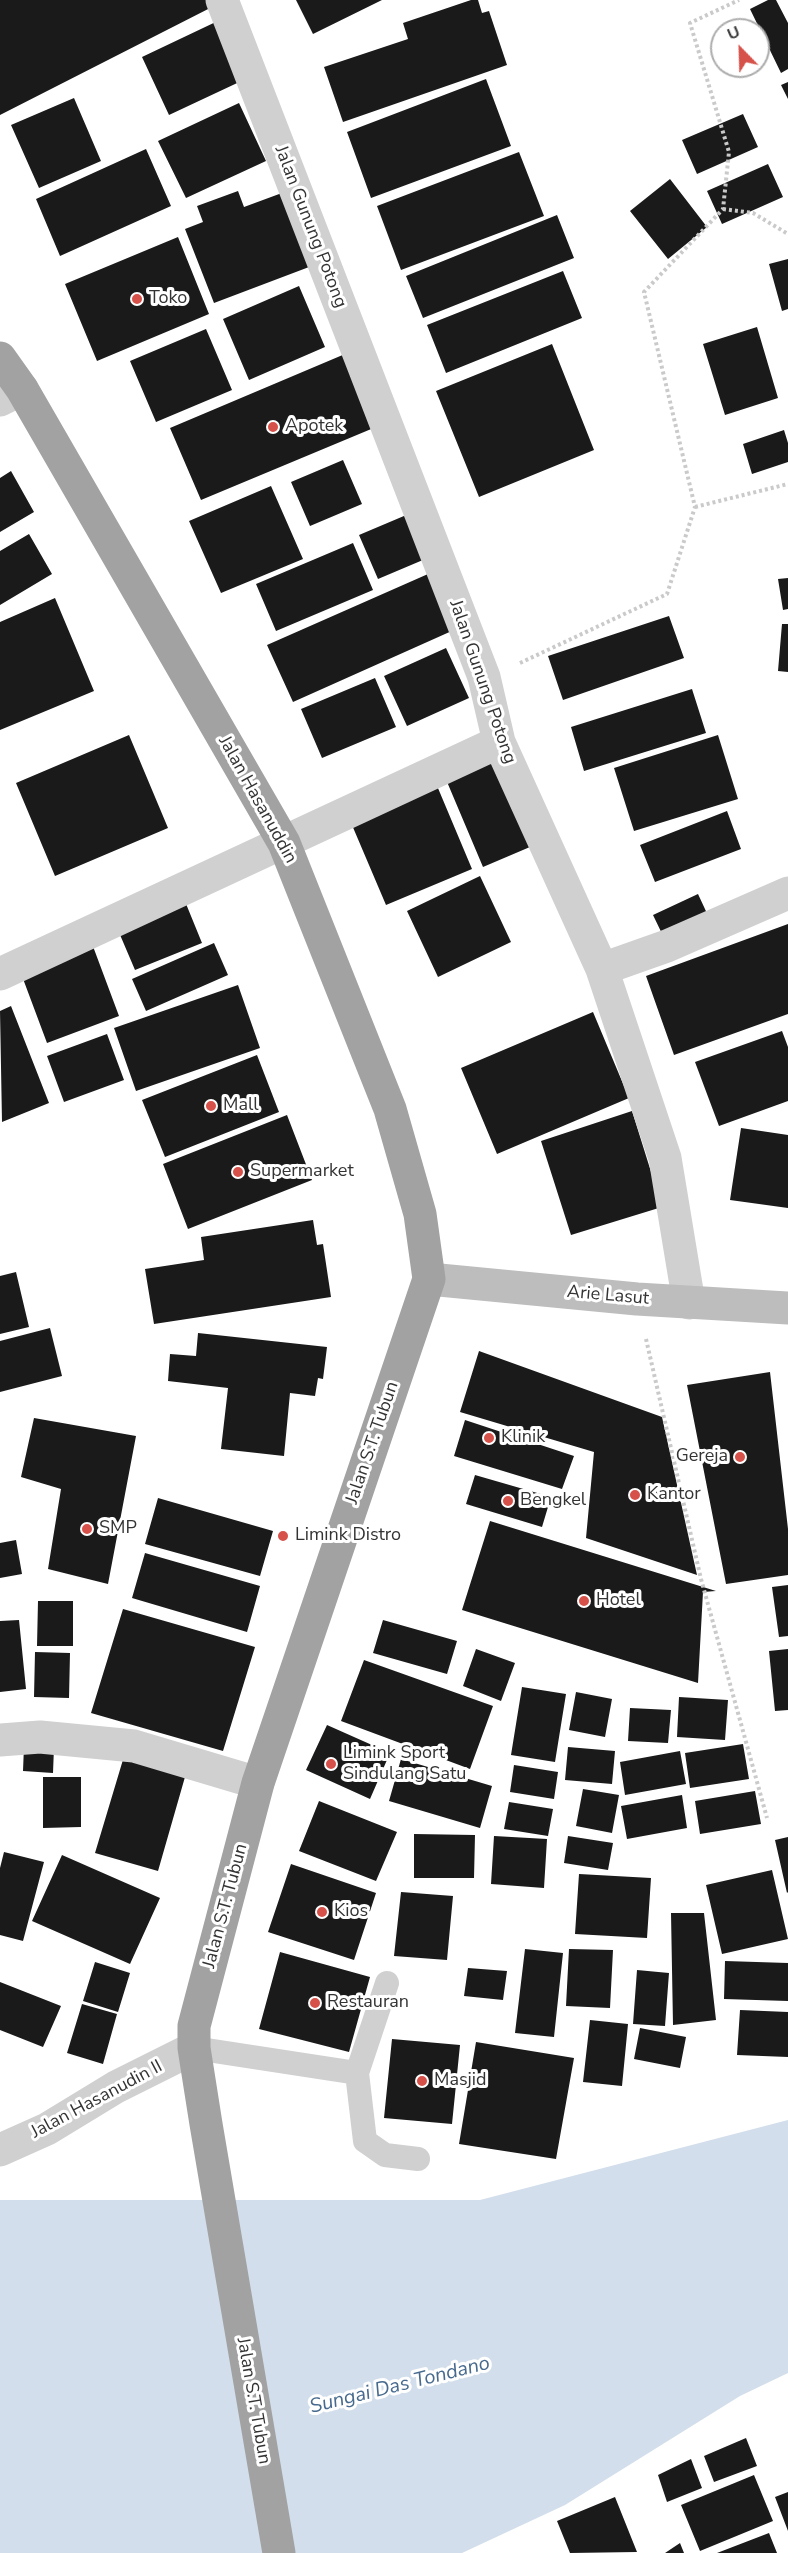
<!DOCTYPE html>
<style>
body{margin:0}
#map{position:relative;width:788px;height:2553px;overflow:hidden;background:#fff;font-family:"Nunito Sans",sans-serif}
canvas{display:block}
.north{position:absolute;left:710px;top:18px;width:60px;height:60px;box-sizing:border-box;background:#fff;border:2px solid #adadad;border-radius:50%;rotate:337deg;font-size:16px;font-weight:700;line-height:24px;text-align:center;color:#333}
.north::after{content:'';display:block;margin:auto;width:21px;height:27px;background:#d55149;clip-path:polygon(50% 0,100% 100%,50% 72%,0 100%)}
</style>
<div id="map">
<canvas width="788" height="2553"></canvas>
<div class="north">U</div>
</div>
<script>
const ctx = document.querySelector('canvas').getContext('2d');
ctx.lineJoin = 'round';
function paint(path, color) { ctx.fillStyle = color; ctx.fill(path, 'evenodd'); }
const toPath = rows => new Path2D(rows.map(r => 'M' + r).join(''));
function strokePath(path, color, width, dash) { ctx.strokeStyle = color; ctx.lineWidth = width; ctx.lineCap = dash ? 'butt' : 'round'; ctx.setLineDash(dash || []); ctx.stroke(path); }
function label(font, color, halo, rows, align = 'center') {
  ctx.font = font + ' "Nunito Sans",sans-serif'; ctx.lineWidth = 6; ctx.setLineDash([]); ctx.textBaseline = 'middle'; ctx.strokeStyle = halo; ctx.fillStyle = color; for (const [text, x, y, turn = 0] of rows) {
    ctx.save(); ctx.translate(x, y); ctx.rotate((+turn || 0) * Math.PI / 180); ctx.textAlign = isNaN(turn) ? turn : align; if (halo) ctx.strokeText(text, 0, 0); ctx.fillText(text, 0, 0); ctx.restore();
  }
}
paint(toPath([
 [788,2120,788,2373,740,2396,565,2505,462,2553,0,2553,0,2200,480,2200]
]), '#d2deeb');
paint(toPath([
 [0,0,214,0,216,5,0,115],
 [296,0,382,0,313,34],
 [471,0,478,0,482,13,489,11,507,65,343,122,324,67,408,39,403,23],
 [768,0,776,0,788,23,788,69,781,73,750,9],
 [222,19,250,77,169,115,142,57],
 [486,79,511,146,371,198,347,132],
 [788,82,788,99,781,85],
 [74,98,101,161,39,188,11,125],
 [239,103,266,161,186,198,158,141],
 [743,114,758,147,697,174,682,140],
 [146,149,171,206,60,256,36,199],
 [519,152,544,216,401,270,377,206],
 [768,164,783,197,722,224,707,191],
 [670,179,707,227,668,259,630,211],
 [290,190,317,264,214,303,185,229,203,222,197,206,238,191,244,207],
 [557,215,574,258,423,318,406,276],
 [178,237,209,314,97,361,65,284],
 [788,259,788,309,782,311,769,264],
 [563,271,582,318,446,373,427,325],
 [299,286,325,347,249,380,223,319],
 [757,327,778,398,725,415,703,344],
 [206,329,232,390,156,422,130,361],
 [552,344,594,450,479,497,436,391],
 [345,354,376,427,201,500,170,428],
 [784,430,788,443,788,462,752,474,743,444],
 [343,460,362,504,310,526,291,482],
 [11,471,34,512,0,532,0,478],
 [271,486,303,559,221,593,189,521],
 [411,513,430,557,378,579,359,535],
 [29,534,52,574,0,605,0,551],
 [353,543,373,590,276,631,256,584],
 [428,574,454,630,293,702,267,645],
 [788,578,788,609,783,610,778,579],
 [55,598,94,691,0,730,0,622],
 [669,616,684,658,563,700,548,656],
 [782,624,788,624,788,672,778,671],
 [446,648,469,698,407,726,384,676],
 [375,678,396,727,322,758,301,709],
 [692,689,706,733,584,771,571,727],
 [129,735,168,828,55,876,16,783],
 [718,735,738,799,634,831,614,768],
 [496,747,537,844,483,867,442,770],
 [435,781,472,869,386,905,349,818],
 [727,811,741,849,655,882,640,845],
 [480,876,511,942,438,977,407,911],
 [182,894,202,943,135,970,115,923],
 [698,894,711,922,666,942,653,915],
 [788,924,788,1014,674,1055,646,976],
 [91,941,119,1016,47,1043,19,968],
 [214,943,228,975,146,1011,132,979],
 [238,985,260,1048,136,1091,114,1028],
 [11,1006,49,1103,2,1122,0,1011],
 [593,1012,629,1098,497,1154,461,1068],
 [782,1031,788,1047,788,1101,719,1126,695,1062],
 [107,1034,124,1080,64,1102,47,1056],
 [257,1055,279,1112,165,1157,142,1100],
 [632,1111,662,1207,571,1235,541,1141],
 [287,1115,312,1180,188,1229,163,1164],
 [741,1128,788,1135,788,1208,730,1200],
 [313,1220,317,1245,323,1244,331,1297,154,1324,145,1269,204,1260,201,1237],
 [16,1272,29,1327,0,1334,0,1276],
 [50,1328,62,1376,0,1392,0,1341],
 [198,1333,327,1347,323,1379,318,1378,315,1396,290,1393,284,1456,221,1449,228,1388,168,1381,170,1354,196,1356],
 [479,1351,662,1417,697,1575,586,1538,594,1452,460,1412],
 [770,1372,788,1529,788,1575,726,1584,687,1385],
 [34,1418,136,1436,108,1584,48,1569,61,1489,21,1477],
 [465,1420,574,1456,562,1489,454,1456],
 [475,1475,551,1497,542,1527,466,1504],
 [158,1498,273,1531,260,1576,145,1544],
 [490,1521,716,1591,703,1592,698,1683,462,1610],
 [16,1540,22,1574,0,1578,0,1543],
 [145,1553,260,1586,247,1632,132,1598],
 [788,1585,788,1636,779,1637,772,1587],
 [38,1601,73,1601,73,1646,37,1646],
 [123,1609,255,1647,223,1751,91,1713],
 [19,1620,26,1689,0,1692,0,1621],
 [383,1620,457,1641,447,1674,373,1653],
 [476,1649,515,1663,501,1701,463,1686],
 [788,1649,788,1710,775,1711,769,1651],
 [35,1652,70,1653,69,1698,34,1697],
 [364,1660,493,1706,470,1769,341,1721],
 [522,1687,566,1694,555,1762,511,1755],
 [576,1692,612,1699,605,1737,569,1730],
 [679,1697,728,1700,725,1740,677,1737],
 [630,1708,671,1710,668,1743,628,1741],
 [327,1725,390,1753,370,1799,306,1770],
 [743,1744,749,1779,690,1788,685,1753],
 [24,1746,54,1747,53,1773,23,1771],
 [568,1747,615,1751,612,1784,565,1780],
 [680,1751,686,1784,625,1795,620,1762],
 [125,1753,187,1770,158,1871,95,1853],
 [401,1759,492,1786,480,1828,389,1801],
 [514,1765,558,1772,554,1799,510,1792],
 [43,1777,81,1777,81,1827,43,1828],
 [583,1789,619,1795,612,1833,576,1826],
 [755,1791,761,1824,700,1834,695,1801],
 [682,1795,687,1828,627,1839,621,1806],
 [319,1801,397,1832,376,1881,299,1851],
 [509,1802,553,1809,548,1836,504,1829],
 [414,1834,475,1835,474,1878,414,1878],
 [494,1836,547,1839,544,1888,491,1884],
 [568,1836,613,1843,608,1870,564,1863],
 [788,1837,788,1892,787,1893,775,1840],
 [4,1852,44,1862,23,1941,0,1935,0,1868],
 [62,1855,160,1898,130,1964,32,1921],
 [291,1864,376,1893,354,1960,268,1932],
 [772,1870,788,1939,722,1954,706,1885],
 [579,1874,651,1878,647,1938,575,1934],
 [401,1892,453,1896,447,1960,394,1956],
 [671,1913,704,1913,716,2020,673,2025],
 [525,1949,563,1953,554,2037,515,2033],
 [569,1949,613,1950,610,2008,566,2006],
 [280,1952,370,1977,349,2052,259,2029],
 [725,1961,788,1963,788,2001,724,1999],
 [95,1962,130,1973,118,2012,83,2001],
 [468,1968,507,1971,503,2000,464,1996],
 [637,1970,669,1973,665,2026,633,2024],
 [0,1982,61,2006,43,2047,0,2030],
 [82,2004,117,2014,103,2064,67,2053],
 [740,2010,788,2012,788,2057,737,2055],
 [590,2020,628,2024,622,2086,583,2082],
 [640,2028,686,2037,680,2068,634,2059],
 [392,2039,460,2045,452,2124,384,2118],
 [476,2042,574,2058,556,2159,459,2144],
 [746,2438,757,2466,714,2482,704,2456],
 [691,2459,702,2488,667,2502,658,2475],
 [754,2475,773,2521,700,2551,681,2505],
 [788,2492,788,2531,775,2497],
 [615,2497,637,2552,570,2553,557,2521],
 [769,2533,777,2553,717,2553],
 [680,2543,684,2553,665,2553]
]), '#1a1a1a');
strokePath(toPath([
 [723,209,753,213,788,234],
 [695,507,788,484],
 [520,663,667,594,695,507,644,292,723,209,729,152,690,23,739,0],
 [646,1339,701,1579,767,1818]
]), '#cacaca', 4, [3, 3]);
strokePath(toPath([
 [194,2048,357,2073,365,2141,385,2155,418,2159],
 [357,2073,387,1983]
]), '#d0d0d0', 24);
strokePath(toPath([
 [222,0,484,677,499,742,602,969,665,1158,689,1303],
 [0,400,22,389],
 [602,969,667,946,788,893],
 [0,974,499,742],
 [0,1740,40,1737,134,1746,258,1783],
 [0,2150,47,2129,116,2087,194,2048]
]), '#d0d0d0', 33);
strokePath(toPath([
 [429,1279,637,1299,788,1308]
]), '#bdbdbd', 33);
strokePath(toPath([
 [0,358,22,389,284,843,390,1109,420,1214,429,1279,258,1783,194,2026,194,2048,206,2124,279,2553]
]), '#a2a2a2', 33);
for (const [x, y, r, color] of [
 [137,299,6,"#d55149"],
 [273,427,6,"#d55149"],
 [211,1106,6,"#d55149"],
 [238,1172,6,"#d55149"],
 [489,1438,6,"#d55149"],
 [740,1457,6,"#d55149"],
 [635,1495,6,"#d55149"],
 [508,1501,6,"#d55149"],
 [87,1529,6,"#d55149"],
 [283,1536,6,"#d55149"],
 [584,1601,6,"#d55149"],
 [331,1764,6,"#d55149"],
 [322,1912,6,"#d55149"],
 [315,2003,6,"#d55149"],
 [422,2081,6,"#d55149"]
]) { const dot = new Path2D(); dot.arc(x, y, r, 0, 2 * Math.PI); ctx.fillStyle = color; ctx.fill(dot); strokePath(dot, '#fff', 2); }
label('18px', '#333', '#fff', [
 ["Jalan Gunung Potong",310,227,69],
 ["Jalan Gunung Potong",482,682,71],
 ["Jalan Hasanuddin",257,800,61],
 ["Arie Lasut",608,1296,5],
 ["Jalan S.T. Tubun",373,1443,-71],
 ["Jalan S.T. Tubun",226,1906,-75],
 ["Jalan Hasanudin II",97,2100,-28],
 ["Jalan S.T. Tubun",253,2401,80]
]);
label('18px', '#333', '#fff', [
 ["Toko",149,299],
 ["Apotek",285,427],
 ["Mall",223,1106],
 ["Supermarket",250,1172],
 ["Klinik",501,1438],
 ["Gereja",728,1457,"right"],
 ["Kantor",647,1495],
 ["Bengkel",520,1501],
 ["SMP",99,1529],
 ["Limink Distro",295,1536],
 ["Hotel",596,1601],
 ["Limink Sport",343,1754],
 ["Sindulang Satu",343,1775],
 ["Kios",334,1912],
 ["Restauran",327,2003],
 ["Masjid",434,2081]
], 'left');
label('italic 20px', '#476a8e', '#fff', [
 ["Sungai Das Tondano",400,2386,-14]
]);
</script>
